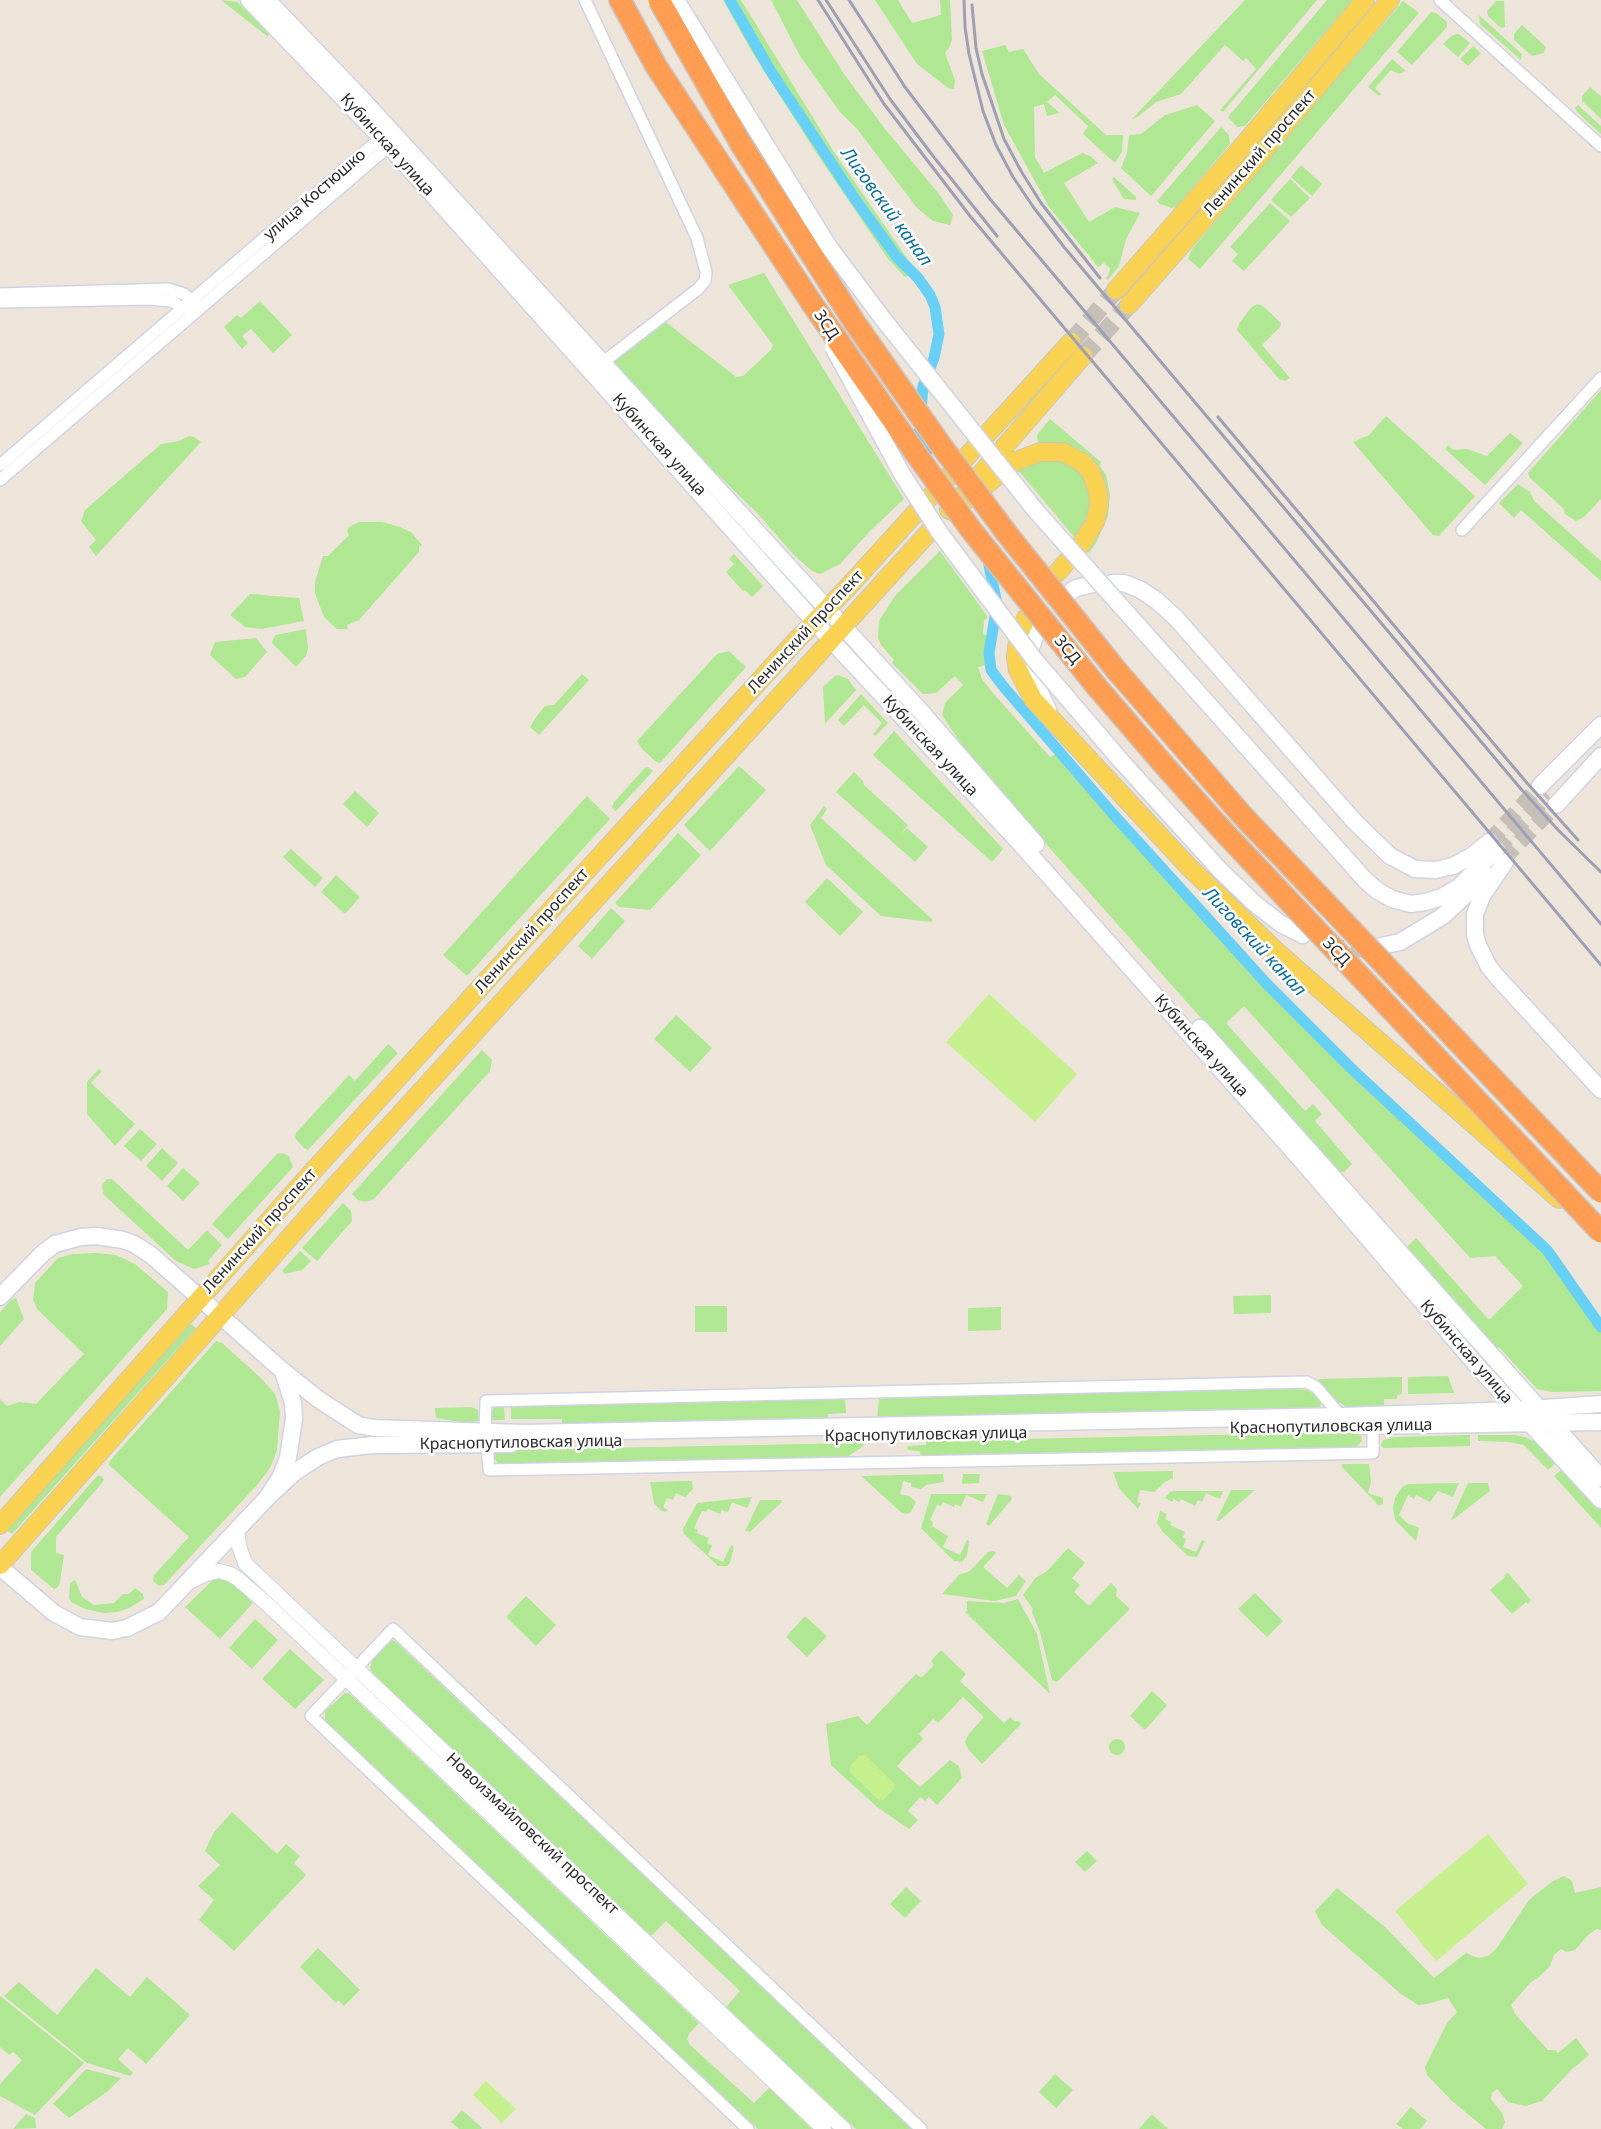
<!DOCTYPE html>
<meta charset="utf-8">
<style>
body{margin:0}
canvas{display:block;background:#ede5da}
</style>
<canvas width="1601" height="2129"></canvas>
<script>
const ctx = document.querySelector('canvas').getContext('2d');
ctx.lineJoin = 'round';
function paint(path, color) { ctx.fillStyle = color; ctx.fill(path, 'evenodd'); }
const toPath = rows => new Path2D(rows.map(r => 'M' + r).join(''));
function strokePath(path, color, width, dash) { ctx.strokeStyle = color; ctx.lineWidth = width; ctx.lineCap = dash ? 'butt' : 'round'; ctx.setLineDash(dash || []); ctx.stroke(path); }
function label(font, color, halo, rows, align = 'center') {
  ctx.font = font + ' "Noto Sans",sans-serif'; ctx.lineWidth = 5; ctx.setLineDash([]); ctx.textBaseline = 'middle'; ctx.strokeStyle = halo; ctx.fillStyle = color; for (const [text, x, y, turn = 0] of rows) {
    ctx.save(); ctx.translate(x, y); ctx.rotate((+turn || 0) * Math.PI / 180); ctx.textAlign = isNaN(turn) ? turn : align; if (halo) ctx.strokeText(text, 0, 0); ctx.fillText(text, 0, 0); ctx.restore();
  }
}
paint(toPath([
 [221,0,237,2,269,31,268,37],
 [723,0,741,0,834,152,915,270,913,274,905,277,888,259,817,154,752,52],
 [771,0,797,0,844,74,886,130,939,194,953,215,950,225,933,221,917,208,858,130,840,112,800,56],
 [875,0,898,0,912,23,941,15,940,0,950,0,952,40,949,48,945,53,955,80,954,89,948,88,917,64],
 [1245,0,1317,0,1223,112,1220,110,1256,69,1246,58,1243,61,1225,45,1181,94,1156,102,1139,116,1131,120],
 [1327,0,1352,0,1245,126,1237,127,1228,117],
 [1403,1,1419,13,1200,269,1188,259,1192,249],
 [1496,1,1504,1,1505,27,1501,28,1488,16,1487,11],
 [1431,12,1436,13,1447,22,1447,27,1412,65,1397,52],
 [1479,15,1522,54,1521,60,1480,24],
 [1522,25,1546,47,1544,53,1532,56,1514,40,1514,34],
 [1456,34,1459,34,1470,43,1458,57,1443,44,1450,37],
 [1005,45,1009,52,1023,49,1039,74,1106,135,1123,135,1122,152,1115,163,1083,134,1088,126,1055,95,1047,102,1060,113,1047,116,1044,104,1034,107,1035,157,1044,173,1082,153,1090,156,1098,163,1064,183,1089,222,1115,207,1140,213,1126,239,1119,266,1108,280,1106,278,1109,274,1110,268,1104,263,1098,267,1049,207,1004,125,982,51],
 [1473,46,1481,53,1468,66,1460,59],
 [1392,59,1406,71,1399,74,1391,70,1375,88,1381,94,1379,96,1368,87],
 [1590,87,1601,96,1601,119,1582,101,1582,96],
 [1197,105,1215,121,1151,196,1121,168,1127,153,1129,135,1141,134,1165,115],
 [1578,105,1601,126,1601,134,1578,113,1575,108],
 [1221,127,1229,135,1230,144,1177,206,1172,208,1160,204,1157,201],
 [1301,165,1322,184,1312,196,1291,177],
 [1114,177,1136,197,1136,200,1124,199,1112,179],
 [1290,179,1310,198,1291,217,1271,200],
 [1270,203,1290,221,1244,271,1232,261,1238,254,1230,247],
 [764,273,904,499,871,530,840,564,820,574,812,571,794,555,758,514,716,473,712,476,609,362,660,324,667,323,736,377,743,376,771,350,773,345,728,285],
 [260,301,292,335,273,353,251,329,242,336,248,343,242,349,224,327,237,315,241,318],
 [1257,304,1263,306,1281,323,1280,327,1262,345,1290,378,1285,381,1279,379,1237,330,1240,322,1251,308],
 [1601,390,1601,499,1584,517,1576,521,1565,514,1563,508,1530,478,1528,473],
 [1386,416,1475,496,1439,536,1433,535,1353,442,1369,435],
 [1050,419,1101,462,1100,466,1106,475,1110,494,1108,516,1096,543,1089,553,1087,550,1096,539,1106,515,1108,502,1105,481,1097,466,1081,450,1062,442,1038,442,1037,435],
 [1510,433,1523,443,1485,485,1445,449,1448,445,1453,450,1467,449,1487,456],
 [189,436,194,437,201,442,96,556,89,547,96,540,81,521,85,510,161,444,179,441],
 [1052,459,1070,464,1083,476,1087,483,1090,506,1083,524,1075,538,1018,470,1029,463],
 [1518,484,1530,492,1534,501,1601,561,1601,581,1521,510,1514,518,1499,503],
 [359,522,382,522,400,527,411,532,422,545,419,547,419,552,359,620,347,625,348,629,337,629,324,617,315,593,315,582,323,556,328,556,349,535,347,531,349,527],
 [940,551,987,616,987,619,984,620,983,634,986,635,986,665,978,667,982,679,992,692,1050,757,1056,754,1255,978,1408,1128,1410,1128,1545,1252,1601,1331,1601,1391,1552,1392,1537,1389,1499,1347,1495,1350,1406,1248,1416,1238,1489,1320,1523,1286,1495,1256,1470,1258,1244,1006,1226,1023,1305,1111,1313,1104,1322,1114,1315,1121,1352,1164,1344,1172,1338,1172,973,762,942,715,945,703,963,685,955,676,936,693,923,694,892,663,894,660,881,645,878,638,879,621,895,596],
 [734,554,763,586,752,597,745,590,743,591,726,572,734,564,729,559],
 [250,594,299,598,304,621,261,629,245,627,230,615],
 [306,629,308,649,306,656,296,667,272,643,275,635],
 [256,638,267,652,245,677,236,679,210,655,215,642],
 [729,651,746,667,660,763,655,761,643,750,637,741,717,654],
 [582,674,589,680,539,735,530,727,537,716,545,706,554,705],
 [839,675,848,679,856,690,825,724,823,687,835,676],
 [861,694,888,723,875,736,873,734,882,723,864,705,844,726,838,720],
 [894,731,1003,849,992,862,873,755],
 [739,766,766,790,710,851,684,825],
 [648,767,653,771,616,811,615,811,612,807,614,802,645,768],
 [854,772,863,781,864,785,908,825,901,834,907,828,928,847,915,862,836,792],
 [355,791,379,813,367,827,343,804],
 [587,796,610,819,467,976,443,955],
 [824,806,827,809,821,818,933,920,931,922,881,916,826,865,810,825],
 [678,833,701,855,650,910,619,907,615,903],
 [291,849,323,878,315,887,283,857],
 [336,875,360,897,345,914,321,892],
 [827,878,863,912,840,936,805,902],
 [611,908,625,921,592,959,578,946],
 [676,1015,712,1048,690,1072,654,1039],
 [388,1044,398,1053,308,1150,304,1148,295,1138,296,1133,349,1075,355,1081],
 [482,1050,492,1060,490,1071,374,1199,365,1202,358,1200,352,1194],
 [99,1069,102,1071,91,1083,135,1124,115,1146,87,1114,87,1082],
 [140,1129,157,1144,141,1161,124,1146],
 [162,1148,178,1163,162,1181,146,1166],
 [282,1153,289,1156,293,1167,228,1239,212,1224,277,1154],
 [183,1168,200,1183,183,1201,167,1186],
 [107,1179,112,1179,188,1250,207,1230,222,1245,208,1261,210,1264,194,1269,176,1261,103,1194,102,1185],
 [343,1203,351,1211,352,1221,317,1261,302,1248],
 [300,1251,311,1261,302,1270,285,1274,282,1271],
 [96,1253,116,1255,135,1264,168,1292,167,1309,0,1497,0,1399,7,1406,19,1402,36,1404,84,1354,37,1309,33,1300,35,1283,58,1258,73,1254],
 [1271,1295,1271,1313,1234,1314,1233,1296],
 [16,1298,24,1319,0,1346,0,1312,12,1299],
 [695,1306,727,1306,727,1332,695,1332],
 [1001,1307,1001,1330,968,1331,968,1308],
 [191,1324,196,1328,12,1534,6,1530],
 [216,1341,222,1343,262,1379,275,1394,280,1411,277,1450,270,1468,257,1485,164,1585,159,1586,153,1581,154,1575,189,1537,109,1465,109,1462],
 [1448,1376,1454,1393,1408,1394,1408,1377],
 [1402,1377,1402,1394,1397,1395,1397,1399,1384,1399,1384,1407,1348,1408,1337,1401,1318,1380,1318,1379],
 [1300,1389,1308,1390,1315,1395,1321,1403,1320,1409,877,1419,879,1398],
 [845,1398,846,1413,828,1414,828,1420,562,1425,562,1419,511,1419,511,1406],
 [496,1406,504,1407,505,1420,492,1420,492,1410],
 [471,1407,478,1410,479,1421,466,1423,436,1418,435,1408],
 [1353,1432,1361,1436,1362,1441,1357,1446,1345,1449,922,1457,919,1451,908,1450,907,1446,926,1445,926,1441],
 [1470,1435,1470,1446,1384,1448,1381,1446,1383,1440,1395,1437],
 [1478,1435,1514,1435,1525,1437,1541,1445,1557,1462,1548,1470,1524,1445,1509,1442,1478,1441],
 [860,1443,864,1444,862,1447,844,1459,509,1465,498,1464,494,1457,495,1453,499,1450],
 [1342,1464,1369,1464,1371,1482,1368,1493,1383,1498,1383,1504,1379,1506,1342,1467],
 [1563,1468,1601,1509,1601,1528,1554,1476],
 [1173,1471,1173,1478,1165,1482,1154,1492,1140,1490,1137,1502,1141,1503,1138,1509,1119,1488,1113,1472],
 [943,1474,944,1482,926,1485,921,1489,911,1487,911,1483,903,1481,900,1494,909,1496,916,1502,911,1512,907,1514,902,1513,861,1476],
 [963,1474,980,1474,979,1483,962,1484],
 [97,1476,101,1476,104,1480,101,1484,56,1537,56,1553,64,1555,60,1582,58,1587,54,1589,31,1570,31,1552],
 [692,1481,693,1489,685,1497,676,1493,673,1500,667,1498,663,1507,668,1510,665,1512,660,1510,654,1503,650,1482],
 [1459,1483,1453,1497,1438,1491,1430,1502,1416,1495,1414,1499,1408,1495,1399,1515,1407,1523,1419,1528,1416,1541,1395,1520,1393,1508,1395,1498,1402,1487,1408,1484],
 [1468,1483,1488,1483,1490,1491,1455,1518,1451,1520],
 [1231,1490,1255,1490,1219,1521,1216,1521],
 [1174,1491,1223,1491,1220,1499,1206,1493,1202,1502,1198,1500,1195,1506,1181,1499,1179,1502,1174,1499,1172,1502,1165,1498,1170,1492],
 [931,1494,987,1494,983,1502,966,1495,961,1507,955,1504,954,1507,943,1502,941,1506,937,1505,930,1520,933,1522,932,1526,948,1536,943,1547,960,1555,967,1540,969,1541,967,1556,962,1562,954,1561,921,1528],
 [998,1494,1011,1496,1012,1499,989,1526,986,1524],
 [752,1497,747,1508,732,1502,728,1512,722,1510,720,1514,708,1509,706,1512,702,1511,694,1528,698,1530,697,1533,709,1538,707,1543,712,1545,708,1555,723,1562,731,1545,734,1547,730,1563,727,1566,718,1566,684,1534,683,1529,697,1503],
 [760,1500,781,1500,782,1502,750,1532,747,1531,745,1531],
 [1160,1511,1167,1514,1165,1519,1171,1522,1170,1525,1185,1532,1183,1537,1186,1539,1183,1547,1196,1552,1202,1540,1205,1541,1197,1557,1188,1556,1162,1531,1157,1523],
 [1068,1548,1085,1563,1072,1578,1080,1585,1074,1592,1089,1606,1111,1583,1117,1589,1116,1596,1130,1609,1057,1682,1052,1680,1040,1632,1032,1612,1033,1609,1023,1595,1035,1578,1046,1572],
 [994,1551,996,1553,983,1567,1007,1588,1019,1575,1026,1581,1016,1596,995,1601,942,1594,959,1575,970,1571,988,1552],
 [1508,1573,1531,1600,1528,1604,1526,1602,1512,1614,1490,1590,1505,1577,1504,1575],
 [219,1579,230,1581,253,1603,220,1639,185,1607,213,1580],
 [75,1580,82,1597,94,1605,114,1603,123,1594,129,1594,135,1588,143,1594,144,1599,129,1608,117,1612,104,1613,85,1609,71,1602,69,1598,70,1583],
 [1255,1593,1283,1621,1267,1637,1238,1609],
 [526,1596,556,1625,536,1646,506,1617],
 [1018,1599,1037,1634,1050,1694,965,1612,967,1610,967,1601,1004,1603],
 [805,1616,827,1636,807,1657,786,1637],
 [255,1619,278,1640,252,1669,229,1648],
 [393,1640,397,1643,913,2129,856,2129,726,2007,740,1991,666,1921,651,1936,373,1674,370,1668,373,1658],
 [290,1649,324,1680,295,1709,262,1679],
 [941,1650,966,1674,960,1681,1004,1723,1010,1717,1015,1722,1017,1721,1022,1723,982,1764,968,1749,965,1742,968,1735,984,1717,963,1697,938,1723,933,1719,919,1734,923,1739,897,1766,920,1787,950,1760,959,1766,962,1778,937,1805,929,1797,925,1801,920,1797,908,1811,918,1820,909,1829,877,1807,831,1765,826,1724,858,1716,867,1725,916,1674,921,1678,934,1665,931,1661],
 [1152,1691,1167,1705,1145,1730,1130,1716],
 [345,1693,349,1693,699,2023,689,2034,687,2039,690,2045,754,2103,769,2088,812,2129,758,2129,325,1722,325,1711],
 '1109 1747a8 8 0 1 1 16 0a8 8 0 1 1-16 0Z',
 [232,1812,277,1854,286,1844,300,1856,294,1863,306,1875,234,1951,199,1920,214,1900,198,1886,220,1865,205,1851,214,1832],
 [1087,1851,1097,1861,1085,1872,1075,1862],
 [1564,1876,1572,1881,1575,1893,1601,1887,1601,1930,1597,1929,1589,1934,1575,1950,1566,1952,1561,1949,1554,1955,1550,1966,1539,1977,1530,1983,1511,2005,1515,2014,1548,2050,1555,2050,1558,2053,1576,2038,1589,2055,1571,2070,1542,2101,1526,2106,1508,2102,1497,2089,1492,2093,1491,2099,1502,2113,1505,2122,1502,2129,1486,2129,1453,2102,1427,2075,1425,2067,1447,2023,1457,2012,1448,1998,1428,2004,1418,2005,1401,1994,1322,1925,1315,1911,1337,1888,1385,1927,1434,1978,1466,1953,1478,1958,1488,1956,1496,1949,1529,1900,1553,1881],
 [906,1887,921,1901,905,1918,890,1904],
 [318,1948,360,1990,344,2006,338,2000,336,2003,300,1967],
 [96,1968,130,1997,147,1977,190,2015,146,2064,128,2048,118,2059,133,2073,130,2076,87,2063,4,1996,19,1982,57,2015],
 [0,1996,84,2063,35,2115,0,2096,0,2084,22,2060,13,2052,9,2055,0,2047],
 [86,2069,121,2078,108,2091,69,2118,53,2104],
 [1055,2074,1073,2090,1056,2108,1039,2092],
 [1411,2107,1427,2121,1420,2129,1403,2129,1396,2124],
 [462,2110,482,2128,481,2129,459,2129,451,2122],
 [26,2114,35,2118,36,2128,13,2129],
 [1152,2114,1168,2129,1139,2129]
]), '#b0e793');
paint(toPath([
 [989,994,1077,1074,1035,1122,946,1042],
 [865,1755,895,1784,894,1789,883,1800,877,1799,850,1772,850,1766,859,1756],
 [1488,1834,1528,1884,1436,1961,1395,1911],
 [486,2081,516,2109,502,2123,473,2095]
]), '#c6ef8d');
strokePath(toPath([
 [730,0,770,70,855,199,896,256,918,278,930,295,935,307,939,334,934,358,923,386,919,437,927,451],
 [987,556,997,604,989,653,991,670,1003,686,1113,814,1266,983,1353,1070,1547,1250,1601,1327]
]), '#66d0f6', 11);
strokePath(toPath([
 [1489,842,1540,786],
 [1496,850,1548,795],
 [1503,859,1556,805],
 [1327,946,1355,950,1377,947]
]), '#c6bfb7', 16, [16, 8]);
strokePath(toPath([
 [1071,342,1116,290],
 [1083,356,1129,305]
]), '#c6bfb7', 18, [18, 9]);
const minor = toPath([
 [585,0,697,238,706,272,705,281,698,289,602,363],
 [1440,0,1601,146],
 [0,294,168,289,184,294,196,304],
 [0,302,151,299,171,301,184,308,191,308],
 [0,465,368,149,381,138,386,136],
 [0,480,389,146,391,140],
 [1462,530,1601,378],
 [485,1433,486,1401,1307,1382,1316,1387,1341,1416],
 [487,1444,489,1470,1325,1454,1373,1453,1373,1426],
 [748,2129,311,1716,393,1629,921,2129]
]);
const tertiary = toPath([
 [237,1529,239,1546,245,1563,250,1568,844,2129],
 [189,1582,206,1574,219,1571,230,1574,238,1579,266,1603,824,2129]
]);
const secondary = toPath([
 [249,0,389,146,831,640,1018,841,1302,1161,1479,1368,1601,1500],
 [267,0,359,96,924,715,1036,844],
 [1112,583,1124,583,1141,590,1156,600,1176,618,1354,821,1390,856,1415,869,1435,870,1453,866,1473,855,1489,842],
 [1068,594,1076,588,1093,584],
 [1032,645,1037,631],
 [1031,664,1034,680,1048,710],
 [1122,762,1219,869,1254,903,1281,924,1303,935],
 [1540,786,1601,725],
 [1556,805,1601,756],
 [1318,827,1366,881,1378,891,1392,899,1411,904,1425,902,1442,897,1459,887,1496,850],
 [1505,862,1482,896,1475,914,1475,935,1478,945,1489,967,1498,978,1601,1090],
 [1381,946,1400,942,1443,916,1487,875],
 [1200,1028,1601,1478],
 [0,1297,43,1253,55,1244,81,1237,97,1236,123,1240,134,1244,151,1255,283,1371,318,1399,358,1425,374,1428,524,1433,1341,1416,1517,1410,1601,1404],
 [1362,1426,1601,1422],
 [267,1498,295,1472,318,1457,337,1449,373,1445,511,1444],
 [0,1567,54,1613,80,1627,112,1631,127,1628,159,1612,267,1498,281,1476,288,1458,294,1419,293,1403,283,1371]
]);
const primary = toPath([
 [1116,290,1246,142,1365,0],
 [1129,305,1261,154,1390,0],
 [966,491,1083,356],
 [949,510,971,497,1016,461,1040,452,1063,452,1083,463,1091,472,1098,492,1099,506,1095,522,1080,546],
 [1057,573,1070,558],
 [1021,630,1026,618],
 [1017,646,1016,658,1018,670,1033,699,1188,866,1276,951,1559,1199],
 [0,1525,304,1181,793,644,849,586,1071,342],
 [0,1565,335,1186,930,531]
]);
const motorway = toPath([
 [620,0,656,66,811,302]
]);
strokePath(minor, '#cfd3e4', 14);
strokePath(tertiary, '#cfd3e4', 16);
strokePath(secondary, '#cfd3e4', 19);
strokePath(primary, '#c7c7c7', 20);
strokePath(motorway, '#c7c7c7', 24);
strokePath(minor, '#fff', 11);
strokePath(tertiary, '#fff', 14);
strokePath(secondary, '#fff', 16);
strokePath(primary, '#fad252', 18);
strokePath(motorway, '#ff9d53', 21);
strokePath(toPath([
 [818,0,884,104,970,216,1601,965],
 [826,0,890,99,933,156,997,236],
 [849,0,905,87,990,199,1601,924],
 [964,0,965,27,969,54,983,111,996,145,1013,177,1034,208,1064,247,1521,789,1559,831,1601,872],
 [972,5,976,48,982,74,1004,139,1021,171,1041,203,1100,278],
 [1218,417,1527,783,1578,840]
]), '#9da0b5', 3);
const secondaryBridge = toPath([
 [676,0,829,247,883,319,1036,511,1318,827],
 [833,347,902,474,940,533,1034,659,1122,762]
]);
const motorwayBridge = toPath([
 [659,0,741,144,855,323,940,444,1008,535,1117,671,1242,815,1601,1192],
 [811,302,919,458,972,531,1097,687,1165,766,1224,832,1601,1232]
]);
strokePath(secondaryBridge, '#cfd3e4', 19, []);
strokePath(motorwayBridge, '#c7c7c7', 24, []);
strokePath(secondaryBridge, '#fff', 16);
strokePath(motorwayBridge, '#ff9d53', 21);
label('16px', '#292929', '#fff', [
 ["Кубинская улица",387,145,48],
 ["Ленинский проспект",1260,153,-49],
 ["улица Костюшко",315,195,-41],
 ["ЗСД",826,325,57],
 ["Кубинская улица",659,445,48],
 ["Ленинский проспект",806,632,-47],
 ["ЗСД",1067,650,51],
 ["Кубинская улица",930,746,47],
 ["Ленинский проспект",532,931,-48],
 ["ЗСД",1336,952,47],
 ["Кубинская улица",1201,1046,48],
 ["Ленинский проспект",260,1231,-48],
 ["Кубинская улица",1466,1352,49],
 ["Краснопутиловская улица",1331,1427,-1],
 ["Краснопутиловская улица",926,1435,-1],
 ["Краснопутиловская улица",521,1443,-1],
 ["Новоизмайловский проспект",532,1834,43]
]);
label('italic 18px', '#046da2', '#fff', [
 ["Лиговский канал",886,207,54],
 ["Лиговский канал",1254,942,47]
]);
</script>
